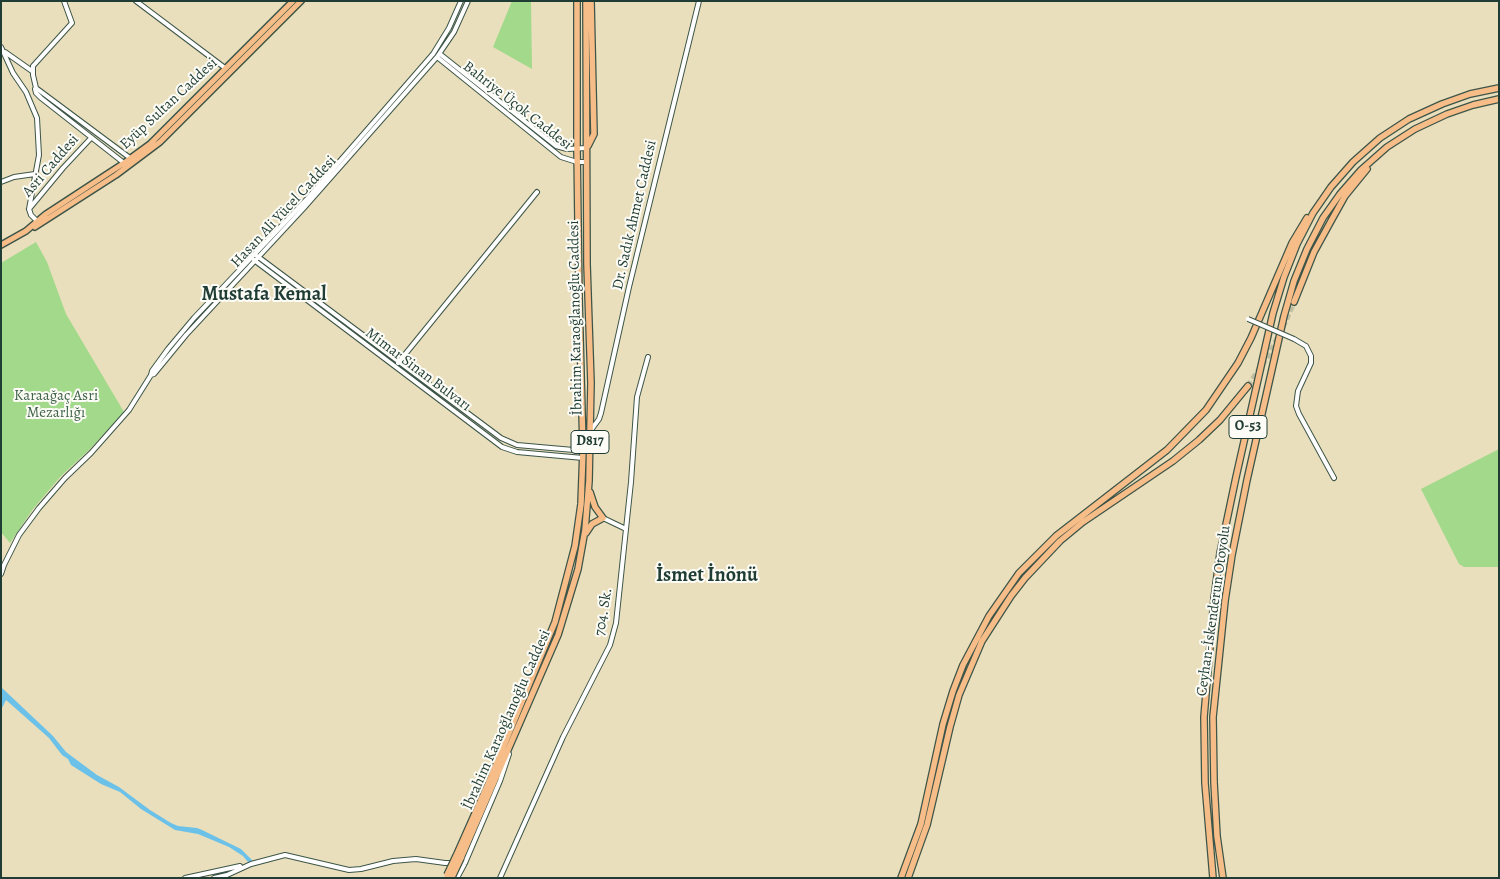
<!DOCTYPE html>
<meta charset="utf-8">
<style>
body{margin:0}
#map{position:relative;width:1500px;height:879px;overflow:hidden;background:#e9dfbc;font-family:Alegreya,serif}
canvas{display:block}
.frame{position:absolute;inset:0;border:2px solid #1f3d34;pointer-events:none}
</style>
<div id="map">
<canvas width="1500" height="879"></canvas>
<div class="frame"></div>
</div>
<script>
const ctx = document.querySelector('canvas').getContext('2d');
ctx.lineJoin = 'round';
function paint(path, color) { ctx.fillStyle = color; ctx.fill(path, 'evenodd'); }
const toPath = rows => new Path2D(rows.map(r => 'M' + r).join(''));
function strokePath(path, color, width, dash) { ctx.strokeStyle = color; ctx.lineWidth = width; ctx.lineCap = dash ? 'butt' : 'round'; ctx.setLineDash(dash || []); ctx.stroke(path); }
function label(font, color, halo, rows, align = 'center') {
  ctx.font = font + ' Alegreya,serif'; ctx.lineWidth = 4; ctx.setLineDash([]); ctx.textBaseline = 'middle'; ctx.strokeStyle = halo; ctx.fillStyle = color; for (const [text, x, y, turn = 0] of rows) {
    ctx.save(); ctx.translate(x, y); ctx.rotate((+turn || 0) * Math.PI / 180); ctx.textAlign = isNaN(turn) ? turn : align; if (halo) ctx.strokeText(text, 0, 0); ctx.fillText(text, 0, 0); ctx.restore();
  }
}
paint(toPath([
 [512,1,531,1,532,69,493,47],
 [36,242,47,262,66,314,124,412,90,449,61,476,33,509,10,543,1,532,1,263],
 [1499,449,1499,567,1464,567,1459,564,1421,489]
]), '#a2d98a');
paint(toPath([
 [1,687,53,736,66,752,97,775,119,787,150,810,171,823,178,826,197,828,202,830,241,849,253,861,248,862,243,856,229,847,198,834,175,830,141,809,120,792,101,784,71,765,68,759,62,755,49,738,6,700,1,710]
]), '#6cc1e9');
strokePath(toPath([
 [1283,327,1294,302],
 [1248,386,1268,356,1278,337]
]), '#c1bfa1', 5.5, [5.5, 3]);
const minor = toPath([
 [136,1,225,68],
 [1,47,13,73,26,92,37,118,39,155,29,209,31,215,37,221],
 [5,52,32,71],
 [440,54,556,146,567,149,587,148],
 [437,57,561,157,577,162,587,162],
 [36,88,130,158],
 [36,88,33,75,33,66,72,23,64,1],
 [35,89,36,93,41,98,124,163],
 [1,182,14,177,35,174],
 [29,209,63,168,91,138],
 [257,256,501,438,517,445,585,451],
 [254,260,502,447,517,452,583,458],
 [1294,339,1306,346,1311,356,1311,363,1298,391,1296,406,1299,414,1334,478],
 [398,363,537,192],
 [151,375,152,371,168,349,194,318,306,200,433,54,449,28,461,1],
 [591,430,599,419,601,413,629,287,699,1],
 [603,518,626,529],
 [1,574,4,565,19,535,39,508,65,478,91,453,129,410,151,375,154,374,186,335,303,209,437,57,454,32,468,1],
 [185,878,240,866],
 [214,878,227,875,251,864,285,855,349,870,361,869,393,861,416,859,445,863,465,863],
 [457,878,465,863,500,781,509,754],
 [500,878,563,737,610,645,616,623,631,482,637,397,648,357]
]);
const major = toPath([
 [35,227,116,175,160,142,301,1],
 [1,245,26,231,46,214,124,163,150,144,293,1]
]);
const highway = toPath([
 [588,146,594,134,591,1],
 [1294,302,1314,252,1331,221,1345,196,1367,169],
 [586,533,592,524,603,518,595,507,590,492],
 [456,856,488,784,555,622,575,546,581,504,583,450,579,297,577,148,577,1],
 [461,858,558,635,578,569,585,530,589,481,591,383,587,264,586,1],
 [901,878,921,824,943,724,953,691,963,665,989,616,1019,573,1056,536,1167,450,1206,410,1238,363,1251,338,1292,243,1307,218],
 [908,878,927,825,950,727,959,695,982,641,1011,596,1025,578,1060,541,1083,522,1173,461,1199,440,1220,420,1248,386],
 [1213,878,1205,783,1204,717,1214,599,1220,553,1236,477,1273,313,1284,277,1297,244,1313,213,1331,187,1353,162,1380,138,1409,119,1442,104,1470,94,1499,88],
 [1223,878,1217,836,1214,782,1213,717,1225,601,1232,555,1247,480,1284,316,1294,281,1307,249,1323,218,1340,194,1361,170,1387,147,1415,129,1447,114,1473,105,1499,99]
]);
strokePath(minor, '#3d5548', 6);
strokePath(major, '#3d5548', 8);
strokePath(highway, '#3d5548', 8);
strokePath(minor, '#fff', 4);
strokePath(major, '#f7bd88', 5);
strokePath(highway, '#f7bd88', 5.5);
const minorBridge = toPath([
 [1248,319,1294,339]
]);
const highwayBridge = toPath([
 [447,875,456,856],
 [452,877,461,858]
]);
strokePath(minorBridge, '#3d5548', 6, []);
strokePath(highwayBridge, '#3d5548', 8, []);
strokePath(minorBridge, '#fff', 4);
strokePath(highwayBridge, '#f7bd88', 5.5);
for (const [x, y, w] of [
 [1248,427,38],
 [590,442,38]
]) { const box = new Path2D(); box.roundRect(x - w / 2, y - 11.5, w, 23, 4); ctx.fillStyle = '#fdfcf7'; ctx.fill(box); strokePath(box, '#1f3d34', 1); }
label('bold 14px', '#1f3d34', null, [
 ["O-53",1248,427],
 ["D817",590,442]
]);
label('15px', '#1f3d34', '#fdfcf7', [
 ["Eyüp Sultan Caddesi",169,104,-43],
 ["Bahriye Üçok Caddesi",517,106,38],
 ["Asri Caddesi",51,166,-49],
 ["Hasan Ali Yücel Caddesi",284,212,-47],
 ["Dr. Sadık Ahmet Caddesi",635,215,-77],
 ["İbrahim Karaoğlanoğlu Caddesi",576,318,-91],
 ["Mimar Sinan Bulvarı",418,370,37],
 ["Ceyhan-İskenderun Otoyolu",1214,611,-82],
 ["704. Sk.",604,612,-81],
 ["İbrahim Karaoğlanoğlu Caddesi",507,720,-66]
]);
label('15px', '#40644a', '#fdfcf7', [
 ["Karaağaç Asri",56,396],
 ["Mezarlığı",56,413]
]);
label('bold 20px', '#1f3d34', '#fdfcf7', [
 ["Mustafa Kemal",264,295],
 ["İsmet İnönü",707,576]
]);
</script>
